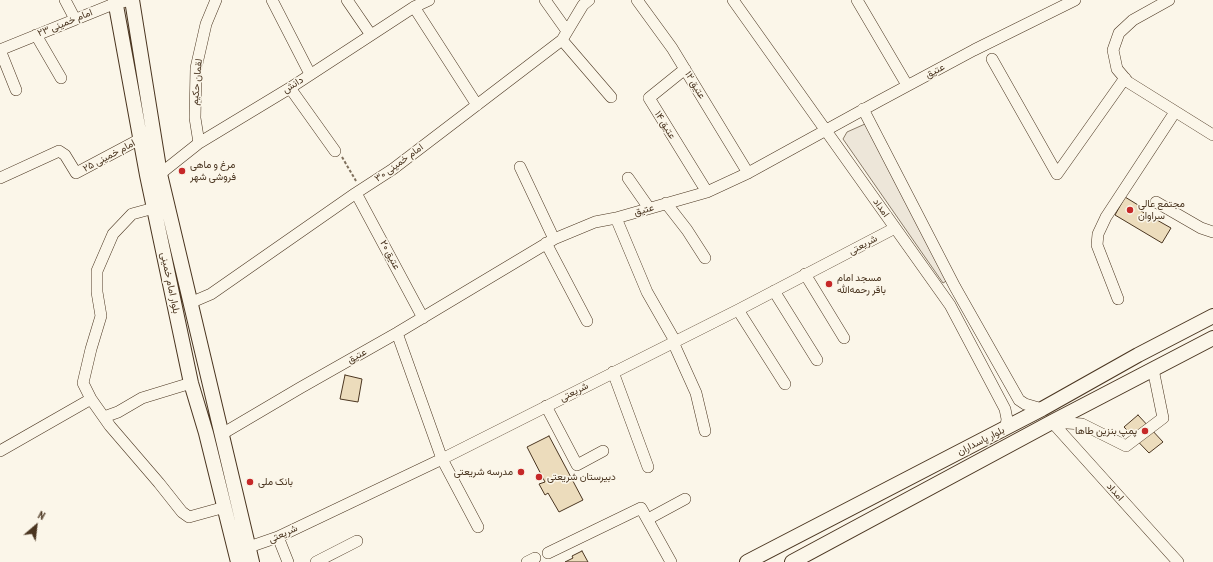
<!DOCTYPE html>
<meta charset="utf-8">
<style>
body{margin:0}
#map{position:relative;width:1213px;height:562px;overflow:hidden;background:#fbf6e9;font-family:"PT Sans Narrow",sans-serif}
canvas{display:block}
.north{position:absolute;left:16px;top:506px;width:40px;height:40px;-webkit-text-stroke:3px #fbf6e9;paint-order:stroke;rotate:28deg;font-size:11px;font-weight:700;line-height:16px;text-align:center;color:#4a3520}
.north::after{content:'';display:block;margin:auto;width:14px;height:18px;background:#4a3520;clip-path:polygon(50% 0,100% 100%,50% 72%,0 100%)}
</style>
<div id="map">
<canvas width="1213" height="562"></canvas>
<div class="north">N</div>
</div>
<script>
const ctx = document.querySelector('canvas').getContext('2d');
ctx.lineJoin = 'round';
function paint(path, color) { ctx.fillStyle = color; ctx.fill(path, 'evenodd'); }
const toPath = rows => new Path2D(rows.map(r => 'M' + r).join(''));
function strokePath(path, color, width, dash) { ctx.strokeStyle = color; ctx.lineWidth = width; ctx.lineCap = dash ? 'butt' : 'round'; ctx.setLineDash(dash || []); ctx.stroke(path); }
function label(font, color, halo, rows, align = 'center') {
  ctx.font = font + ' "PT Sans Narrow",Vazirmatn,sans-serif'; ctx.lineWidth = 3; ctx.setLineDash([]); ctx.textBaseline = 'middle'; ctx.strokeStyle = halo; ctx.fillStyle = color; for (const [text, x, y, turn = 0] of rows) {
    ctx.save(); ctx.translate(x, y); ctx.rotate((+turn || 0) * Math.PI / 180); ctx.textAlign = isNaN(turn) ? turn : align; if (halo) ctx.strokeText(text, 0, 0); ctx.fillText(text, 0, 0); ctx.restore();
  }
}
const green = toPath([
 [865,124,948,280,943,283,843,139,847,132,865,124]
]);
paint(green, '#ede6d9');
strokePath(green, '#887966', 1);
const building = toPath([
 [1125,197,1143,208,1141,211,1171,228,1162,243,1115,215,1125,197],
 [345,375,362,379,358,402,340,399,345,375],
 [1138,415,1163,442,1149,453,1124,427,1138,415],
 [549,436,583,500,559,512,548,493,545,495,539,484,545,482,527,447,549,436],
 [582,551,588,562,565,562,573,558,572,556,582,551]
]);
paint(building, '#ecdcbc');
strokePath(building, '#4a3520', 1);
const minor = toPath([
 [65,0,75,19],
 [272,0,310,74],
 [347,0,371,35],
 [545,0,567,31],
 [637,0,672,48,748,173],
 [733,0,950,305,1005,409,1007,419,1006,427],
 [857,0,907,85],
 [1169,0,1133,20,1119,33,1113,50,1117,69,1128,82,1213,135],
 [414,7,477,105],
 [36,35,61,78],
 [562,40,611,97],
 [0,50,116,3,132,0],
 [0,50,16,90],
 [992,59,1057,174,1125,78],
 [685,69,649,98,707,192],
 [290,88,335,151],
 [863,109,955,287,1019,400,1025,404,1042,409],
 [199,143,195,118,196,68,206,24,216,0],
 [520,167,554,239],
 [160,174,199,143,290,88,414,7,429,0],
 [0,178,59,151,65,155,76,173,140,139],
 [628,178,649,208],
 [356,193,423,318],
 [1156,202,1201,228,1213,232],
 [666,203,687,230,705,258],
 [616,218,647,292,675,341],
 [546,243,587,321],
 [805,274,844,338],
 [774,291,817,360],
 [1118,299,1097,245,1098,234,1106,217,1175,112],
 [190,303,211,294,356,193,393,169,562,40,583,5,589,0],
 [738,310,785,384],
 [397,333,442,459,478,527],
 [673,342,696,393,705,431],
 [613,372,648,467],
 [91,399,83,383,91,349,101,316,97,292,97,271,113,234,132,214,154,208],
 [546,406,577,465,603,451],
 [104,417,118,412,142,398,191,383],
 [1052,422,1178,562],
 [1052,422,1082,424,1126,446,1163,418,1153,369],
 [222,434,300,388,397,333,554,239,595,222,616,218,707,192,748,173,879,101,974,50,1075,0],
 [0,451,91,399,110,426,159,483,182,512,189,517,225,507],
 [648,519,685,499],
 [278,537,288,562],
 [249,547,278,537,442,459,738,310,895,228],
 [548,553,641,508,671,562],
 [316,562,357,541],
 [527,562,535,558]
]);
const major = toPath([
 [115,0,147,175,191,383,206,433,238,562],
 [132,0,160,174,252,562],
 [747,562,1042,409,1138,355,1213,316],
 [792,562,1052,422,1213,338]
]);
strokePath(minor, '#4a3520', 12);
strokePath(major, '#4a3520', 16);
strokePath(toPath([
 [342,157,356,181]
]), '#7f6f5c', 2, [3, 2]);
strokePath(minor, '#fbf6e9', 11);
strokePath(major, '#fbf6e9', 14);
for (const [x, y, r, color] of [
 [182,171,4,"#c62828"],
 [1130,210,4,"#c62828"],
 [829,284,4,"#c62828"],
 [1145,431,4,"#c62828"],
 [521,472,4,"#c62828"],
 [539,477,4,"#c62828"],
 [250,482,4,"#c62828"]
]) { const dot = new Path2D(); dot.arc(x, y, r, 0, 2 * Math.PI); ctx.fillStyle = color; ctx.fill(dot); strokePath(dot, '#fbf6e9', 1.5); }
label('10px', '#4a3520', '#fbf6e9', [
 ["امام خمینی ۲۳",65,23,-22],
 ["عتیق",935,71,-28],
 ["لقمان حکیم",197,82,-85],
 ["دانش",293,85,-32],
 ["عتیق ۱۲",695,85,59],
 ["عتیق ۱۴",665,125,58],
 ["امام خمینی ۲۵",109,156,-28],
 ["امام خمینی ۳۰",399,163,-36],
 ["امداد",881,208,54],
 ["عتیق",644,210,-16],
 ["شریعتی",863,245,-28],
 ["عتیق ۲۰",390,255,62],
 ["بلوار امام خمینی",170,283,78],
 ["عتیق",357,356,-29],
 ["شریعتی",574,392,-27],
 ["بلوار پاسداران",981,441,-27],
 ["امداد",1115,492,48],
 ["شریعتی",283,534,-24]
]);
label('10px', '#4a3520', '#fbf6e9', [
 ["مرغ و ماهی",190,165],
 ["فروشی شهر",190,177],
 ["مجتمع عالی",1138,204],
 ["سراوان",1138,216],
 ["مسجد امام",837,278],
 ["باقر رحمه‌الله",837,290],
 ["پمپ بنزین طاها",1137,431,"right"],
 ["مدرسه شریعتی",513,472,"right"],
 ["دبیرستان شریعتی",547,477],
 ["بانک ملی",258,482]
], 'left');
</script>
